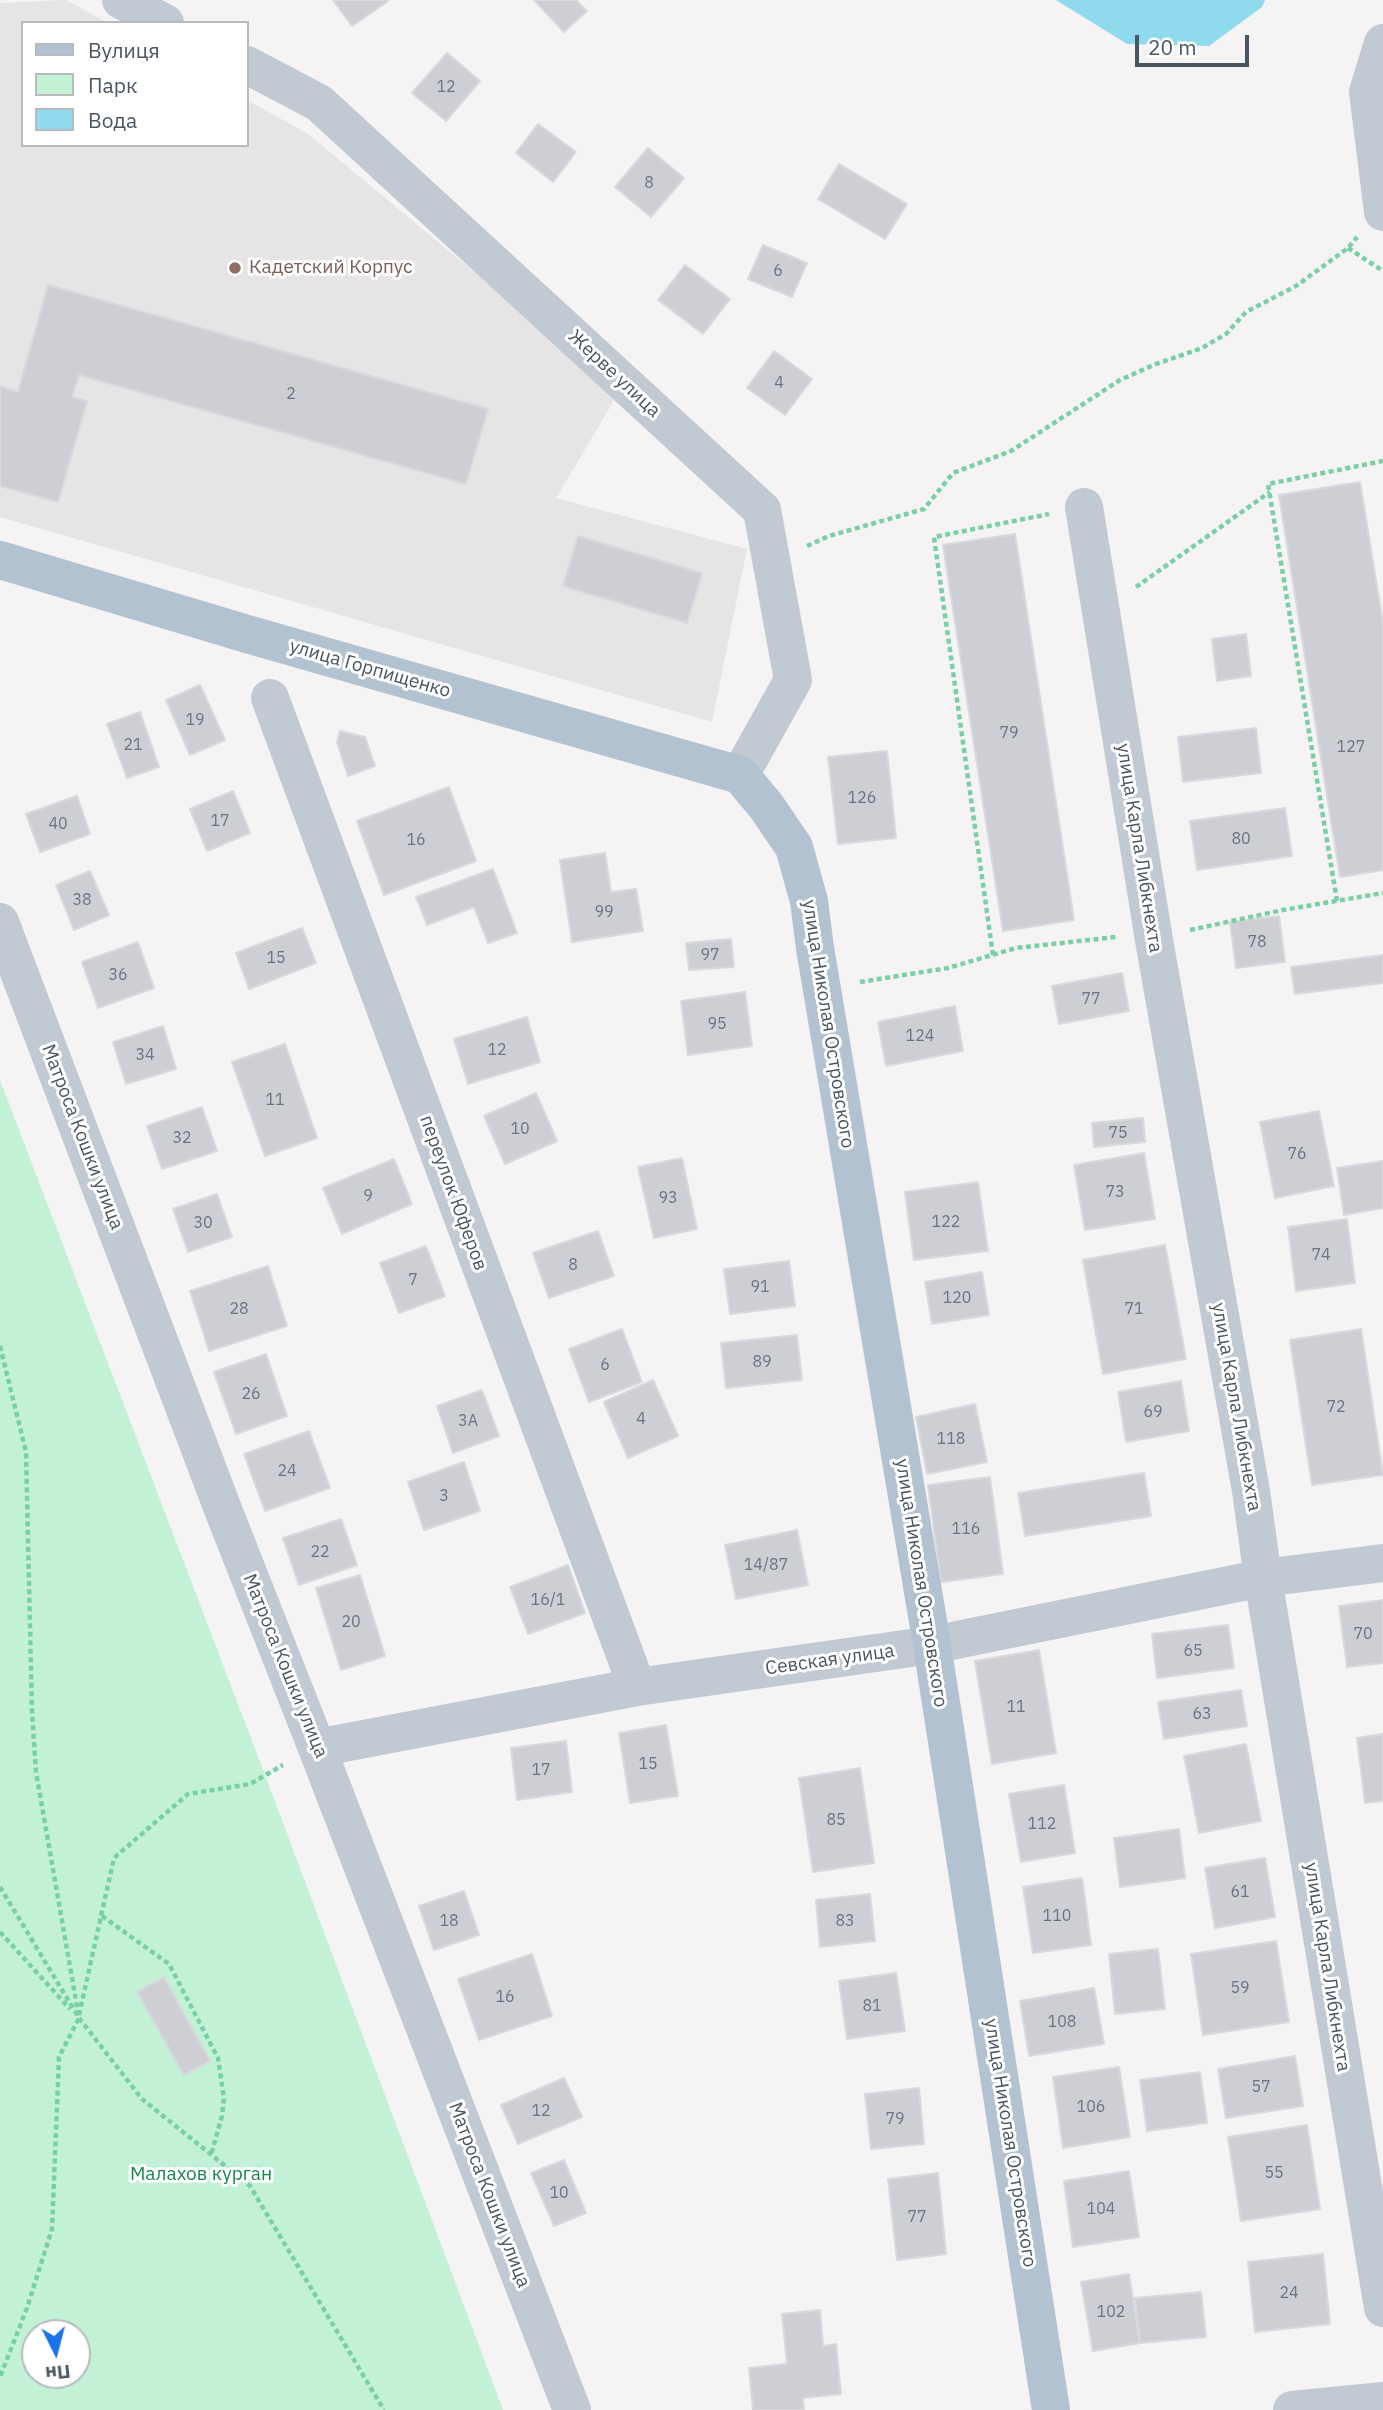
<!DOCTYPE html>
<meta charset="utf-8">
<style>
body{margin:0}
#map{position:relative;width:1383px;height:2410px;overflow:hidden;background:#f5f3f3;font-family:"IBM Plex Sans",sans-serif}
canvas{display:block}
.legend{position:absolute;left:21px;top:21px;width:228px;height:126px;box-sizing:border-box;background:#fff;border:2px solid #b7bbc0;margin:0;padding:9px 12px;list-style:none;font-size:21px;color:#4a5661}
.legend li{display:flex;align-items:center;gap:14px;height:35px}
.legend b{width:35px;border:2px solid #b7bbc0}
.north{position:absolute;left:21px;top:2319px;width:70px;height:70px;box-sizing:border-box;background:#fff;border:2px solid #b7bbc0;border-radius:50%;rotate:174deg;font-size:19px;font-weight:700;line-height:28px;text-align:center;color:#4a5661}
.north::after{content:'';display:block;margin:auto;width:24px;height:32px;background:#1a73e8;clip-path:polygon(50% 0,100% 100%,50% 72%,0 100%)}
.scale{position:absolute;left:1135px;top:35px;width:114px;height:32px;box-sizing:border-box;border:4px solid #4a5661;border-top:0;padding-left:9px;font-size:21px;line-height:24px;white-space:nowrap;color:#4a5661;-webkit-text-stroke:5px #fff;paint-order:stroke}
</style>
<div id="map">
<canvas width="1383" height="2410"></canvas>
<ul class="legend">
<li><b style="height:9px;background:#b3c2d1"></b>Вулиця</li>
<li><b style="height:19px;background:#c3f1d5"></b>Парк</li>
<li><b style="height:19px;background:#90daee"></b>Вода</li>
</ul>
<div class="north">Пн</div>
<div class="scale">20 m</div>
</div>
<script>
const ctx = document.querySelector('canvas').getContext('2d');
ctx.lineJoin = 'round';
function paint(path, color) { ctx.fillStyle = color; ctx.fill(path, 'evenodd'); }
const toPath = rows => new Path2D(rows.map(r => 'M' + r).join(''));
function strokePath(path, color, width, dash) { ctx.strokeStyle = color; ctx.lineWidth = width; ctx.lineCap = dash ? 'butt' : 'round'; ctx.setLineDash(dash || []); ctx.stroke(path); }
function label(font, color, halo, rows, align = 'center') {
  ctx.font = font + ' "IBM Plex Sans",sans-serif'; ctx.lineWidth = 6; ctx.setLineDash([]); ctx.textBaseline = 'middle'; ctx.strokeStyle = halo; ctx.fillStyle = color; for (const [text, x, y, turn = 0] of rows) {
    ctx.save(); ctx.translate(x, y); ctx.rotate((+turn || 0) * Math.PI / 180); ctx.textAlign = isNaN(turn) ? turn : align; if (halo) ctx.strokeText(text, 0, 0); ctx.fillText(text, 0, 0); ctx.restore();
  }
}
paint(toPath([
 [66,0,108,23,23,23,23,145,247,145,247,100,308,134,619,392,556,498,747,549,712,722,0,517,0,3]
]), '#e6e4e5');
paint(toPath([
 [0,1080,265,1775,503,2410,0,2410],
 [35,2333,77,2333,77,2375,35,2375]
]), '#c3f1d5');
paint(toPath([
 [1056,0,1265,0,1262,7,1209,46,1127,44]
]), '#90daee');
const building = toPath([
 [333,0,387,0,388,1,352,26,333,0],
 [534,0,576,0,587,11,564,32,534,0],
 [447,53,480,81,446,121,412,93,447,53],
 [538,124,576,152,553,182,516,153,538,124],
 [648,148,684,178,651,217,615,187,648,148],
 [839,164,907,204,885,239,818,199,839,164],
 [763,245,807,263,792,297,748,279,763,245],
 [685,265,730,299,703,334,658,300,685,265],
 [48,285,488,409,466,484,79,375,72,397,87,401,58,502,0,486,0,386,18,392,48,285],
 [774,351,812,379,785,415,747,388,774,351],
 [1360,482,1383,623,1383,870,1340,877,1279,495,1360,482],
 [1015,534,1074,920,1003,931,943,545,1015,534],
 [578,536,702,573,687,623,563,586,578,536],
 [1246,634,1251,676,1217,681,1212,639,1246,634],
 [200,685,225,740,190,755,166,700,200,685],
 [140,712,159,767,127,778,107,724,140,712],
 [1256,728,1261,773,1183,782,1178,737,1256,728],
 [340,731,365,737,375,766,348,776,337,742,340,731],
 [887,751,896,838,838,844,828,757,887,751],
 [449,787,476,861,384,895,357,821,449,787],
 [233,791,250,833,207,851,190,809,233,791],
 [77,796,90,834,40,852,26,814,77,796],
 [1285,808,1292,856,1197,870,1190,821,1285,808],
 [605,853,611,892,636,889,643,931,572,942,560,860,605,853],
 [493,869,517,933,488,943,474,907,427,925,416,897,493,869],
 [90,871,109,915,74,930,56,885,90,871],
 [1279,916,1285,962,1236,968,1230,922,1279,916],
 [302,928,316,963,249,989,236,953,302,928],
 [731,939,734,967,689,970,686,943,731,939],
 [138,942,154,988,98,1008,82,962,138,942],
 [1383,955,1383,983,1295,994,1291,967,1383,955],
 [1122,973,1129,1011,1059,1024,1052,986,1122,973],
 [745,992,752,1046,688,1055,681,1001,745,992],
 [955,1006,963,1051,886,1066,878,1022,955,1006],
 [527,1017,540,1062,468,1084,454,1039,527,1017],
 [163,1026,176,1069,126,1084,113,1042,163,1026],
 [285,1044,317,1138,265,1156,232,1062,285,1044],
 [536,1093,557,1141,505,1164,484,1116,536,1093],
 [202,1107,217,1151,162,1169,147,1126,202,1107],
 [1319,1111,1334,1186,1275,1198,1260,1122,1319,1111],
 [1143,1118,1145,1142,1094,1147,1092,1123,1143,1118],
 [1144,1153,1155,1219,1085,1230,1074,1165,1144,1153],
 [682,1158,697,1229,654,1238,638,1167,682,1158],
 [394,1159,412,1204,342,1234,323,1188,394,1159],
 [1383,1161,1383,1208,1344,1215,1337,1168,1383,1161],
 [978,1182,988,1251,914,1260,905,1192,978,1182],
 [217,1194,232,1237,188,1252,173,1209,217,1194],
 [1347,1219,1355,1283,1296,1291,1288,1227,1347,1219],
 [598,1231,614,1276,549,1298,533,1253,598,1231],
 [1165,1245,1186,1359,1103,1374,1083,1260,1165,1245],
 [426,1246,445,1296,399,1313,380,1263,426,1246],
 [789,1261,795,1306,730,1314,724,1269,789,1261],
 [268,1266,287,1326,209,1351,190,1291,268,1266],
 [982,1272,989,1315,932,1324,925,1282,982,1272],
 [622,1329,642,1382,589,1402,569,1349,622,1329],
 [1361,1329,1383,1475,1312,1485,1290,1340,1361,1329],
 [797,1335,802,1380,726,1388,721,1343,797,1335],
 [266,1354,287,1416,236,1434,214,1372,266,1354],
 [653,1380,678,1436,628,1458,604,1402,653,1380],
 [1181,1381,1189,1431,1126,1442,1118,1392,1181,1381],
 [482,1390,499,1436,453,1453,437,1406,482,1390],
 [975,1404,987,1462,927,1474,916,1417,975,1404],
 [309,1431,330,1488,265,1511,244,1454,309,1431],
 [464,1462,480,1511,424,1530,408,1482,464,1462],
 [1144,1473,1151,1516,1025,1536,1018,1493,1144,1473],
 [990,1477,1003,1574,941,1582,928,1485,990,1477],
 [341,1519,357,1565,299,1585,283,1538,341,1519],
 [797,1530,808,1585,736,1599,725,1545,797,1530],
 [568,1565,585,1613,528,1634,510,1587,568,1565],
 [360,1575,385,1656,341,1670,316,1588,360,1575],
 [1383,1600,1383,1663,1347,1667,1339,1606,1383,1600],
 [1228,1625,1234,1668,1157,1678,1152,1634,1228,1625],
 [1039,1650,1056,1753,992,1764,975,1661,1039,1650],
 [1241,1690,1247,1726,1164,1739,1158,1702,1241,1690],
 [666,1725,678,1796,630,1803,619,1733,666,1725],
 [1383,1734,1383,1801,1365,1803,1357,1738,1383,1734],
 [566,1741,572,1792,517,1800,511,1748,566,1741],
 [1246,1744,1261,1821,1199,1833,1184,1756,1246,1744],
 [860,1768,874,1863,813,1872,799,1778,860,1768],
 [1064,1785,1075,1853,1021,1862,1009,1794,1064,1785],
 [1179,1829,1185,1878,1120,1887,1114,1838,1179,1829],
 [1265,1858,1275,1917,1215,1928,1205,1868,1265,1858],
 [1082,1878,1091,1945,1033,1953,1023,1887,1082,1878],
 [464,1891,479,1935,434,1950,419,1906,464,1891],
 [870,1894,875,1941,820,1947,816,1900,870,1894],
 [1276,1941,1289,2022,1203,2035,1191,1954,1276,1941],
 [1158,1949,1165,2009,1115,2014,1109,1954,1158,1949],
 [532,1954,552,2016,479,2040,458,1979,532,1954],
 [896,1973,905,2031,847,2039,839,1981,896,1973],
 [164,1977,210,2061,184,2075,137,1992,164,1977],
 [1094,1988,1104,2044,1029,2056,1020,2001,1094,1988],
 [1295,2056,1303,2106,1226,2118,1218,2069,1295,2056],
 [1119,2067,1130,2137,1063,2148,1053,2077,1119,2067],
 [1200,2072,1207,2123,1147,2131,1140,2080,1200,2072],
 [564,2078,582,2117,518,2144,501,2105,564,2078],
 [919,2088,924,2144,871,2149,865,2094,919,2088],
 [1307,2125,1320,2209,1241,2221,1228,2137,1307,2125],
 [564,2160,586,2213,554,2226,531,2173,564,2160],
 [1129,2171,1139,2237,1073,2247,1064,2181,1129,2171],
 [938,2173,946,2254,897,2260,888,2179,938,2173],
 [1323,2254,1330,2324,1255,2332,1248,2262,1323,2254],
 [1129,2274,1140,2343,1093,2351,1081,2282,1129,2274],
 [1201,2292,1206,2337,1140,2343,1135,2298,1201,2292],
 [820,2310,823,2346,836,2344,841,2394,803,2398,804,2410,753,2410,749,2368,787,2364,782,2314,820,2310]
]);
paint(building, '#cdcfd5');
strokePath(building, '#d7d9de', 2);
strokePath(toPath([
 [1348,248,1383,271],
 [807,546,829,536,924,509,953,473,1011,451,1120,380,1156,364,1202,348,1226,334,1246,312,1296,286,1348,248,1357,237],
 [1136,587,1270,492],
 [1337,901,1268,484,1383,461],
 [1190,930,1283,910,1383,893],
 [993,955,934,537,1049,514],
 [860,982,948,968,1016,948,1116,937],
 [0,1346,26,1452,32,1712,36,1772,79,2018,59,2057,52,2229,27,2308,0,2377],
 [0,1887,79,2018,142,2099,250,2186,384,2410],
 [102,1916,169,1964,218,2058,224,2099,222,2116,211,2155],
 [0,1932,70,2009],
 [79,2015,114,1858,188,1794,250,1784,283,1765]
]), '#7ad0a6', 4.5, [5, 3.5]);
strokePath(toPath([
 [121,0,165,23],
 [1383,43,1368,92,1383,212],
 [247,65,319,103,762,510,793,680,740,775],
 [1084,507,1154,940,1251,1491,1263,1578,1383,2308],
 [270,698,637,1687],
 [0,922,224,1512,317,1748,572,2410],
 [317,1748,637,1687,932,1645,1263,1578,1383,1563],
 [1292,2410,1383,2401]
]), '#c1cad2', 38);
strokePath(toPath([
 [0,560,247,634,740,775,766,806,794,847,809,901,815,948,932,1645,1051,2410]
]), '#b3c2d1', 38);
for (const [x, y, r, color] of [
 [235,268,7,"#8d6e63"]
]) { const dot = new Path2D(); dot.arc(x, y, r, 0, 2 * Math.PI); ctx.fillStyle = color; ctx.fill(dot); strokePath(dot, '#fff', 2.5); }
label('16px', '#6b747e', null, [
 ["12",446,87],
 ["8",649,183],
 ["6",778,271],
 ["4",779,383],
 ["2",291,394],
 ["19",195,720],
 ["79",1009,733],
 ["21",133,745],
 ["127",1351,747],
 ["126",862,798],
 ["17",220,821],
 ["40",58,824],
 ["80",1241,839],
 ["16",416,840],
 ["38",82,900],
 ["99",604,912],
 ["78",1257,942],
 ["97",710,955],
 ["15",276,958],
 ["36",118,975],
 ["77",1091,999],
 ["95",717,1024],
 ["124",920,1036],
 ["12",497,1050],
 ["34",145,1055],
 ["11",275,1100],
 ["10",520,1129],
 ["75",1118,1133],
 ["32",182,1138],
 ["76",1297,1154],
 ["73",1115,1192],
 ["9",368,1196],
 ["93",668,1198],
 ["122",946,1222],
 ["30",203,1223],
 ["74",1321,1255],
 ["8",573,1265],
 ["7",413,1280],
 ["91",760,1287],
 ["120",957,1298],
 ["28",239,1309],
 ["71",1134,1309],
 ["89",762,1362],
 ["6",605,1365],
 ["26",251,1394],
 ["72",1336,1407],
 ["69",1153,1412],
 ["4",641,1419],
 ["3А",468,1421],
 ["118",951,1439],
 ["24",287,1471],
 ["3",444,1496],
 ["116",966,1529],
 ["22",320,1552],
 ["14/87",766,1565],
 ["16/1",548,1600],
 ["20",351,1622],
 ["70",1363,1634],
 ["65",1193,1651],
 ["11",1016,1707],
 ["63",1202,1714],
 ["15",648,1764],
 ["17",541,1770],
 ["85",836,1820],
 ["112",1042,1824],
 ["61",1240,1892],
 ["110",1057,1916],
 ["18",449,1921],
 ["83",845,1921],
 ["59",1240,1988],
 ["16",505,1997],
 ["81",872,2006],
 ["108",1062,2022],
 ["57",1261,2087],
 ["106",1091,2107],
 ["12",541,2111],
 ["79",895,2119],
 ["55",1274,2173],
 ["10",559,2193],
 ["104",1101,2209],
 ["77",917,2217],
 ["24",1289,2293],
 ["102",1111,2312]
]);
label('19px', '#785e54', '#fff', [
 ["Кадетский Корпус",249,268]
], 'left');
label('19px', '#4a5661', '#fff', [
 ["Жерве улица",614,374,43],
 ["улица Горпищенко",370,669,16],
 ["улица Карла Либкнехта",1139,848,81],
 ["улица Николая Островского",828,1024,81],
 ["Матроса Кошки улица",82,1137,69],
 ["переулок Юферов",453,1193,70],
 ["улица Карла Либкнехта",1236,1407,80],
 ["улица Николая Островского",921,1583,81],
 ["Севская улица",830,1660,-8],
 ["Матроса Кошки улица",285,1666,68],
 ["улица Карла Либкнехта",1327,1967,81],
 ["улица Николая Островского",1010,2143,81],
 ["Матроса Кошки улица",489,2195,69]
]);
label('19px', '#17864f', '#fff', [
 ["Малахов курган",201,2175]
]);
</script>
